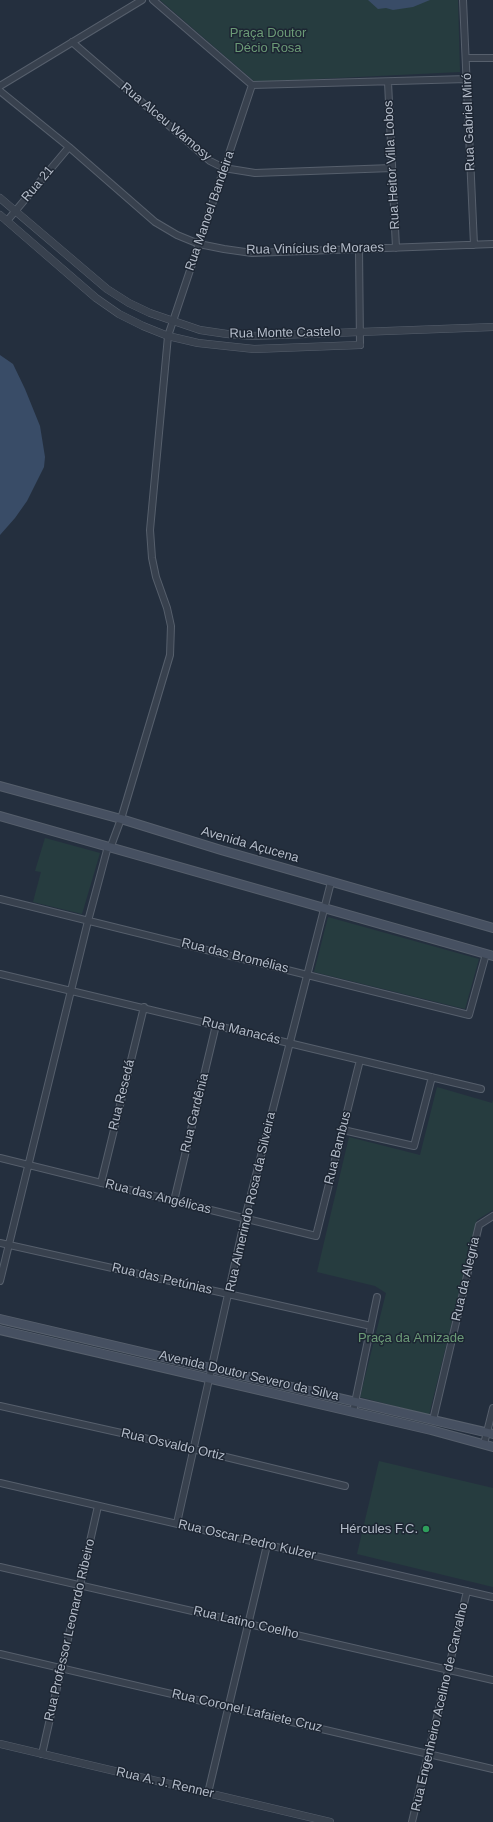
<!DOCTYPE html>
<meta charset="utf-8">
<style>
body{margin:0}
canvas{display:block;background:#242f3e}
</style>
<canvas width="493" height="1822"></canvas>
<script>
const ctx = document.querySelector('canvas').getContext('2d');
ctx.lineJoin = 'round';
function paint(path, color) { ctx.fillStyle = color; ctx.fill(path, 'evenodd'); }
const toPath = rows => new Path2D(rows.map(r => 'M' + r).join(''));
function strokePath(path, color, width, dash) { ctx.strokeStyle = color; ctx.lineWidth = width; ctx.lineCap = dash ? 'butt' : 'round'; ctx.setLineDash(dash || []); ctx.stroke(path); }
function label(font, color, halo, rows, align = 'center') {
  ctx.font = font + ' Helvetica,sans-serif'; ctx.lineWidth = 3; ctx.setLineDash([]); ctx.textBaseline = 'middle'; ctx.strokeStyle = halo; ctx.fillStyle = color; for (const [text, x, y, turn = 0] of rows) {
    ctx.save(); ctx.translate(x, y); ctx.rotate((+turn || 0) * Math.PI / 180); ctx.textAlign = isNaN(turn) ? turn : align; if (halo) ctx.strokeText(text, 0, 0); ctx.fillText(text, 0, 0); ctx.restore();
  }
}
paint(toPath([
 [160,0,458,0,460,72,255,82],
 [45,838,100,853,82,914,33,902,41,872,35,871],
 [328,917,479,959,465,1009,314,972],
 [437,1087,492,1103,493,1100,493,1210,477,1220,429,1415,360,1397,386,1293,375,1286,317,1272,349,1137,420,1155],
 [379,1461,493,1488,493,1587,357,1554]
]), '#263c3f');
paint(toPath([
 [368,0,430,0,413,7,393,10,386,8,378,9],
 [0,355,13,364,25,389,40,426,45,457,44,467,27,501,15,518,0,535]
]), '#394c67');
const minor = toPath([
 [153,0,252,85,467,79],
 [463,0,474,245],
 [72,42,210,161,224,168,255,173,392,168],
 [466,58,493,58],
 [388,82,396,248],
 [0,86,142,0],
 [0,91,69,147,155,222,177,235,199,244,224,249,252,253,493,244],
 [7,221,69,147],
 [359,249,360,345],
 [0,899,469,1015,486,954],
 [0,974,481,1089],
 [343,1130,414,1146,432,1077],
 [0,1158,316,1236,360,1060],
 [101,1183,144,1007],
 [174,1201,216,1025],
 [0,1243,371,1326],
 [0,1281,88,921,107,850,111,846,121,819,170,655,171,626,167,608,156,577,152,558,150,530,168,336,252,85],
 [0,1406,193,1449,345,1486],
 [353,1412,377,1297],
 [433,1420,479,1225,493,1216],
 [484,1444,493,1408],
 [0,1483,493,1597],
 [177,1523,245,1218,331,882],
 [0,1567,493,1680],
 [0,1654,493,1769],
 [42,1754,98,1506],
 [208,1793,267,1545],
 [412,1822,467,1591]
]);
const tertiary = toPath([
 [0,198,107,289,129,303,150,313,200,330,227,334,253,336,493,327],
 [0,215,96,298,119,314,143,326,168,336,198,343,254,349,360,345],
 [0,1744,330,1822]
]);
const secondary = toPath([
 [0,786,121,819,221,850,493,928],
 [0,816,493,956],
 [0,1319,493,1434],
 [0,1330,431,1430,493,1447]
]);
strokePath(minor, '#565f6c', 8);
strokePath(tertiary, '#565f6c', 8);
strokePath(secondary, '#565f6c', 10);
strokePath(minor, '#38414e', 6);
strokePath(tertiary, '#38414e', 7);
strokePath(secondary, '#465061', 8);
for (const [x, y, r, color] of [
 [426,1529,4,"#2e9e5b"]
]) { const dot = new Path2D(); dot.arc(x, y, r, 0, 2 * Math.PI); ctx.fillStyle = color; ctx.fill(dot); strokePath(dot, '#1d2633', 1.5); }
label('13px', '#6b9a76', '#1d2633', [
 ["Praça Doutor",268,33],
 ["Décio Rosa",268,48],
 ["Praça da Amizade",411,1338]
]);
label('13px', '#b4bcc9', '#1d2633', [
 ["Rua Alceu Wamosy",166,122,40],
 ["Rua Gabriel Miró",469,122,-92],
 ["Rua Heitor Villa Lobos",392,165,-93],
 ["Rua 21",38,184,-50],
 ["Rua Manoel Bandeira",210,211,-71],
 ["Rua Vinícius de Moraes",315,249,-1],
 ["Rua Monte Castelo",285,333,-1],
 ["Avenida Açucena",250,845,16],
 ["Rua das Bromélias",235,956,14],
 ["Rua Manacás",241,1031,14],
 ["Rua Resedá",122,1095,-76],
 ["Rua Gardênia",195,1113,-76],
 ["Rua Bambus",338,1148,-76],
 ["Rua das Angélicas",158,1197,14],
 ["Rua Almerindo Rosa da Silveira",251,1202,-77],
 ["Rua das Petúnias",162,1279,13],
 ["Rua da Alegria",466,1279,-77],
 ["Avenida Doutor Severo da Silva",249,1376,13],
 ["Rua Osvaldo Ortiz",173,1445,13],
 ["Rua Oscar Pedro Kulzer",247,1540,13],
 ["Rua Latino Coelho",246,1623,13],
 ["Rua Professor Leonardo Ribeiro",70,1630,-77],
 ["Rua Engenheiro Acelino de Carvalho",440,1707,-77],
 ["Rua Coronel Lafaiete Cruz",247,1711,13],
 ["Rua A. J. Renner",165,1783,13]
]);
label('13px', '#b4bcc9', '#1d2633', [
 ["Hércules F.C.",418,1529]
], 'right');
</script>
